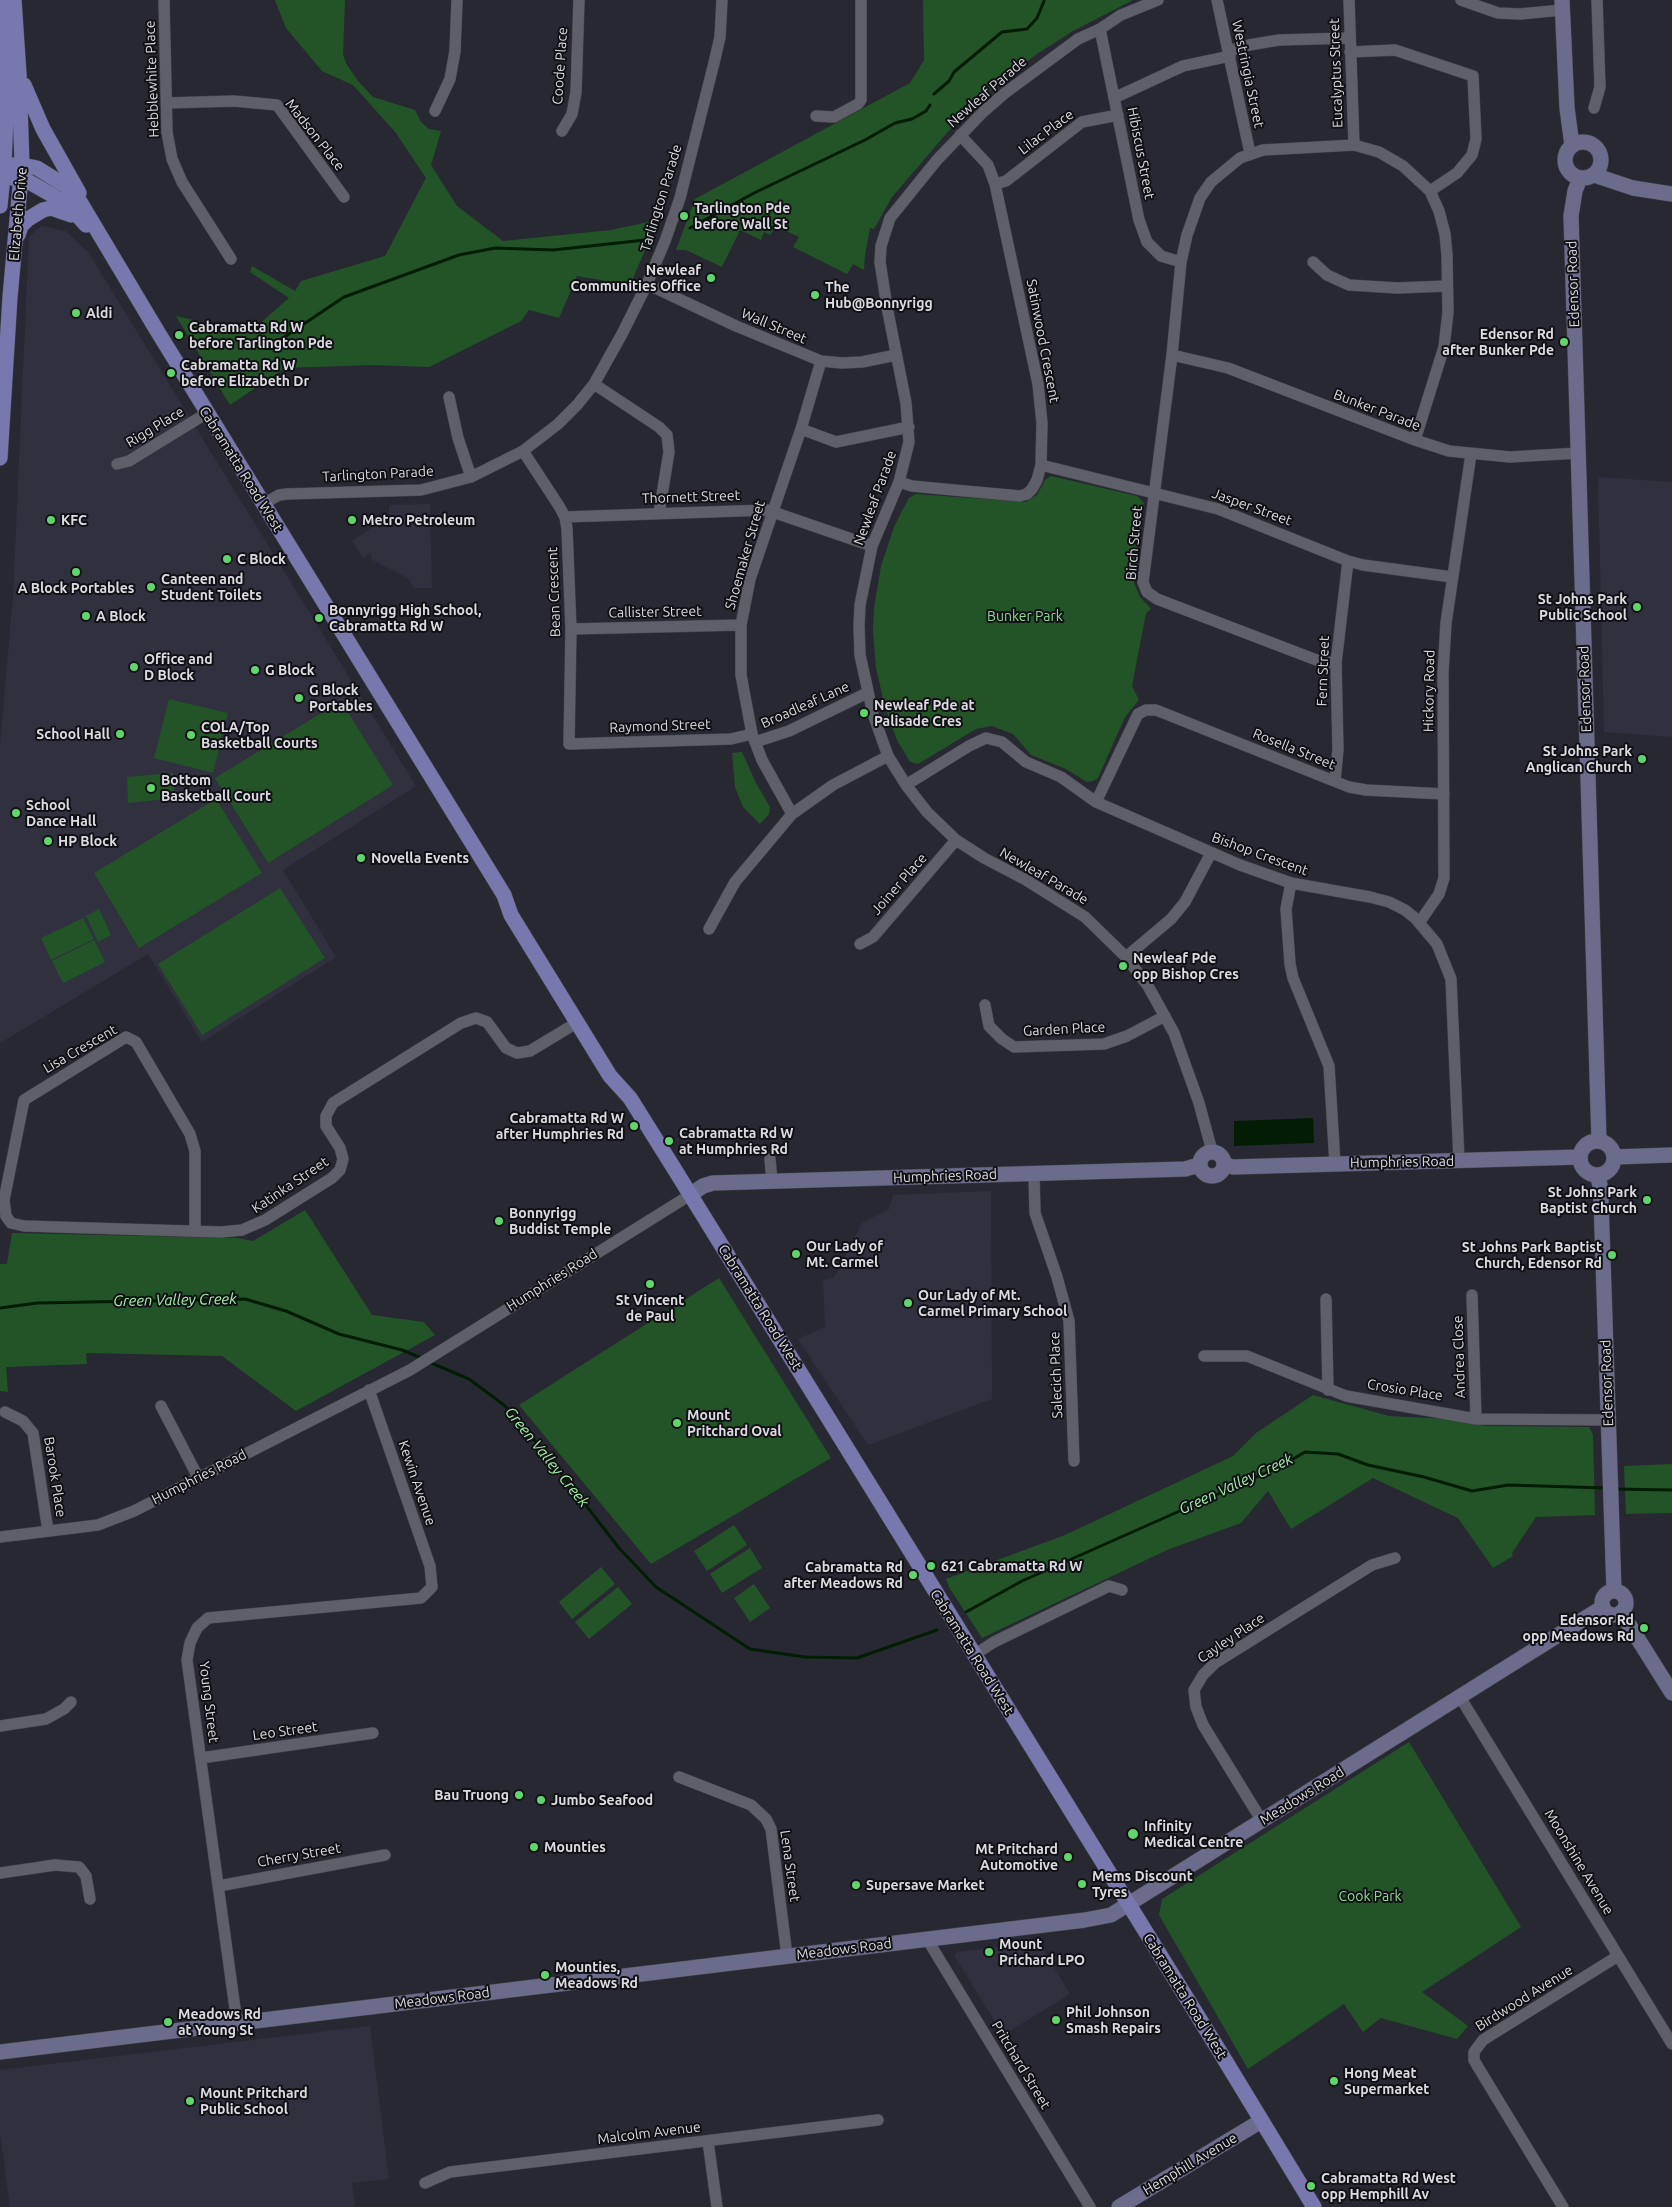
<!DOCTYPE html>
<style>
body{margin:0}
canvas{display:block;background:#272831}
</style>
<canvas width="1672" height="2207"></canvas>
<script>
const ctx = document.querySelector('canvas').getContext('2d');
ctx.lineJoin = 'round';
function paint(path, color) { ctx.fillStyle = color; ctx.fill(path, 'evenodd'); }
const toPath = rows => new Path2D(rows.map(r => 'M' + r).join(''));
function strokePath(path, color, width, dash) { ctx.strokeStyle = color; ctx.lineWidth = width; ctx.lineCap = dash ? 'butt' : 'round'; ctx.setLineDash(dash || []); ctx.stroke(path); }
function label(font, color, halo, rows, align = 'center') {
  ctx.font = font + ' Ubuntu,sans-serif'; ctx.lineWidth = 4; ctx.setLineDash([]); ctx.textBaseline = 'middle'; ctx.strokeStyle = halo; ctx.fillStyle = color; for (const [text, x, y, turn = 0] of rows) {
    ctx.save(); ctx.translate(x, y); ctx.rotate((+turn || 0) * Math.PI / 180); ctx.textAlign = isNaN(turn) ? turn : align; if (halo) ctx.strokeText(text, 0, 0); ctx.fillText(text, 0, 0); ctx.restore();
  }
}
paint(toPath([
 [41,226,66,231,88,252,416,786,283,870,336,957,202,1042,148,954,0,1043,0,745,13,596,29,237],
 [1598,477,1672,482,1672,737,1604,732],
 [430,504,432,588,414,588,408,578,371,559,371,553,363,558,352,541,374,526,389,527,389,505],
 [991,1191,992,1399,868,1445,798,1339,825,1327,823,1280,834,1278,862,1223,889,1209,893,1195],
 [1039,1942,1070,1994,1003,2035,954,1955,957,1952],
 [370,2026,389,2179,352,2183,355,2207,10,2207,0,2132,0,2070]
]), '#30303f');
paint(toPath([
 [275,0,345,0,343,55,347,65,358,81,373,97,415,110,421,122,429,129,441,131,431,165,457,206,503,241,611,230,658,220,630,285,577,276,559,318,529,310,521,321,429,367,373,365,285,368,230,405,176,316,249,333,289,298,250,272,252,266,295,291,301,281,385,256,426,178,396,133,353,85,322,71,286,28],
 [923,0,1133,0,1073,31,1037,54,995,86,952,127,892,197,874,229,870,228,865,255,864,270,853,264,847,274,793,247,799,237,776,226,770,235,764,232,761,240,740,230,722,267,686,250,676,250,695,199,910,83,924,60],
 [1051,476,1137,496,1144,503,1134,583,1140,597,1151,609,1146,613,1132,686,1139,700,1125,717,1098,778,1093,781,1087,782,1066,769,1031,755,1013,734,992,726,976,729,918,764,910,762,897,740,885,707,876,668,873,631,874,608,881,566,894,527,902,511,909,498,916,494,1025,502,1037,495,1045,480],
 [169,699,228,713,213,773,154,758],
 [341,701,393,785,268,863,215,778],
 [742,752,756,783,770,807,769,814,760,824,743,807,735,787,732,753],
 [173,773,175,798,128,803,127,777],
 [216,799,262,873,139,948,94,873],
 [280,888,325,958,202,1035,158,964],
 [99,909,111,935,98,942,86,916],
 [83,918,94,939,51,960,41,938],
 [94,940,105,962,63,983,52,961],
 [305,1210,372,1315,424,1322,435,1335,296,1411,222,1356,86,1353,87,1364,6,1367,8,1392,0,1391,0,1264,7,1264,12,1233,237,1238,253,1241],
 [719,1278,831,1458,651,1564,519,1405],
 [1313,1395,1389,1416,1447,1419,1486,1426,1589,1427,1593,1435,1595,1515,1536,1517,1512,1553,1513,1556,1493,1568,1458,1518,1373,1478,1291,1529,1268,1491,1241,1523,1167,1550,982,1638,949,1587,946,1579,1065,1535,1233,1456,1256,1433],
 [1672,1464,1672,1513,1626,1514,1624,1466],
 [734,1525,747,1545,707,1571,694,1551],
 [750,1548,762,1568,722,1593,710,1574],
 [601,1567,615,1584,572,1619,559,1602],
 [754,1584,770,1608,750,1622,734,1598],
 [618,1587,632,1604,589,1639,575,1622],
 [1409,1742,1521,1927,1422,1992,1468,2026,1457,2039,1381,2018,1363,2032,1344,2004,1248,2069,1159,1915,1162,1899]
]), '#225427');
paint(toPath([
 [1313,1118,1314,1143,1234,1146,1234,1121]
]), '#031d05');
strokePath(toPath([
 [934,94,949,81,954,72,1002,32,1027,29,1037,18,1044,1],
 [690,228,754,193,865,140,895,123,912,119,926,111,930,105],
 [268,348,344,297,459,255,495,248,553,250,645,240],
 [0,1308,37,1303,245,1299,286,1311,339,1334,402,1350,424,1359],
 [429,1362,469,1379,504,1405,543,1450,619,1548,656,1587,750,1649,805,1657,857,1658,937,1630],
 [1615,1489,1672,1490],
 [966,1612,1022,1581,1281,1466,1305,1452,1338,1454,1368,1465,1424,1477,1472,1491,1508,1485,1606,1488]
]), '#031d05', 3);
const street = toPath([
 [164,0,167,132,172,159,182,182,231,259],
 [1158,0,1121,15,1100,29,1078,39,1005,93,982,113,937,160,890,218,881,246,880,262,887,307,906,403,909,442,899,482,872,546,860,605,859,626,860,655,873,714,888,756,906,785,927,812,956,840,984,858,1026,880,1085,917,1126,957,1148,986,1174,1033,1199,1103,1212,1151],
 [1217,0,1250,153],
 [1349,0,1354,145],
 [1461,0,1498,13,1520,14,1562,10],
 [1100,29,1139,220,1147,242,1161,256,1181,262],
 [1228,51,1249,45,1279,40,1349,38],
 [1350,52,1395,50,1473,76,1476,139,1472,155,1457,173,1430,191],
 [1114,98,1183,66,1230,56],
 [167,103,234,101,277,105,344,197],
 [1594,108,1600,87,1597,0],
 [435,111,450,79,455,51,457,0],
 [816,116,834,117,858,104,861,100,861,0],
 [562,131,572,114,576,92,579,0],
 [995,184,1006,181,1082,122,1118,115],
 [1313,262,1327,275,1349,285,1397,288,1447,286],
 [647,284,736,326,821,361,842,363,862,362,896,355],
 [1172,355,1228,368,1415,440,1449,451,1510,457,1579,453],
 [594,384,659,427,667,435,669,452,659,513],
 [449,397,458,438,471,477],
 [801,429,836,442,909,427],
 [523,451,559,506,565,517,567,529,571,629,569,744,731,739,752,734],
 [117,464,129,461,207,413],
 [1041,465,1218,509,1348,561,1363,565,1452,577],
 [899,482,912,486,943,489,1020,496,1027,494,1032,489,1037,480,1041,465,1042,423,1038,384,995,184,988,165,960,135],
 [263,504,279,495,287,494,421,490,471,477,523,451,558,424,577,405,594,384,622,334,647,284,665,241,680,198,714,63,720,37,722,0],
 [565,517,767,510,872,546],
 [571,629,741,625],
 [1336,663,1319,661,1157,599,1147,592,1143,582,1172,355,1181,262,1187,235,1200,198,1211,182,1240,158,1263,150,1354,145,1379,152,1403,166,1430,191,1439,211,1445,234,1447,255,1448,312,1444,347,1415,440],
 [755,742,789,731,867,693],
 [1335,781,1338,749,1336,663,1348,561],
 [906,785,969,746,986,738,1002,742,1026,762,1061,777,1096,802,1240,865,1291,883,1370,897,1389,902,1405,910,1415,918,1437,944,1451,979,1459,1161],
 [1096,802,1138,714,1146,710,1156,710,1349,787,1366,790,1444,794],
 [792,814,762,760,752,734,741,675,741,625,750,579,801,429,821,361],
 [1291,883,1286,909,1290,964,1293,978,1329,1066,1335,1164],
 [1419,923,1439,894,1444,878,1443,673,1446,623,1471,454],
 [709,929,735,882,792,814,833,785,888,756],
 [860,944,873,937,956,840],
 [1126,957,1171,919,1185,902,1211,853],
 [985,1005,989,1026,1002,1039,1014,1047,1104,1044,1127,1036,1165,1016],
 [770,1159,772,1181],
 [1034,1174,1035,1213,1057,1277,1069,1321,1074,1461],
 [195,1231,195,1151,190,1134,136,1042,126,1037,24,1100,4,1200,6,1216,11,1223,24,1226,221,1232,242,1230,265,1220,332,1178,340,1170,343,1159,340,1148,326,1126,326,1116,333,1103,461,1023,476,1018,487,1022,506,1048,517,1053,530,1051,578,1022],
 [1472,1295,1476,1419],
 [1326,1299,1328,1390],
 [1204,1356,1247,1356,1346,1396,1476,1419,1608,1420],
 [161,1406,198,1477],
 [5,1412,23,1421,33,1433,48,1531],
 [0,1537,98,1525,134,1511,410,1370,690,1195],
 [974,1655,994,1642,1109,1586,1122,1590],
 [1460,1697,1672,2044],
 [0,1726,46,1719,64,1709,71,1702],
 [201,1758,373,1733],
 [679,1777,751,1805,766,1819,771,1829,787,1956],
 [1262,1821,1203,1725,1196,1707,1194,1690,1203,1675,1215,1663,1372,1565,1395,1558],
 [0,1873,55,1865,79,1867,86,1876,90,1899],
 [219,1886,385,1855],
 [927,1939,1090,2207],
 [237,2023,187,1660,190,1643,197,1628,208,1618,421,1598,432,1587,430,1566,369,1390],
 [708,2141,717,2207],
 [425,2183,450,2172,878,2120],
 [1563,2207,1478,2067,1474,2060,1474,2052,1483,2040,1618,1956]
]);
const secondary = toPath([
 [1562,0,1567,108,1572,145],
 '1565 160a18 18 0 1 1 36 0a18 18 0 1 1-36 0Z',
 [1594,175,1633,188,1672,194],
 [1580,178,1575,191,1571,216,1572,248,1599,1141],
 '1580 1158a17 17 0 1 1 34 0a17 17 0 1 1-34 0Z',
 '1200 1164a12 12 0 1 1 24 0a12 12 0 1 1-24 0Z',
 [1614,1157,1672,1155],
 [1224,1164,1233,1167,1580,1157],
 [1597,1175,1600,1185,1601,1200,1614,1591],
 [690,1195,703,1186,713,1183,1185,1169,1199,1165],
 '1602 1603a12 12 0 1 1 24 0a12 12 0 1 1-24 0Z',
 [1621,1612,1672,1693],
 [0,2052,1085,1920,1111,1915,1603,1607],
 [1119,2207,1261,2121]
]);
const primary = toPath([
 [24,85,43,129,79,193],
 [4,165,22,165,37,168,66,186,79,200,156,329,504,895,511,915,610,1076,630,1098,675,1170,1220,2052,1314,2207],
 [12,178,24,179,52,195,72,209,86,225],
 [0,206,4,165,7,92,2,0],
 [18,235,21,226,28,219,43,210,51,208,71,215],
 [0,458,10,297,22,165,19,74,14,0]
]);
strokePath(street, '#45464c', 12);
strokePath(secondary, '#45464c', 16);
strokePath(primary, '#45464c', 16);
strokePath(street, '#5e5f69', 11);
strokePath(secondary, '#6b6b8c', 15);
strokePath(primary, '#7878af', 15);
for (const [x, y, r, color] of [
 [684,216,5,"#60d56b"],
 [711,278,5,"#60d56b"],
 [815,295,5,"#60d56b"],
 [76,313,5,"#60d56b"],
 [179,335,5,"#60d56b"],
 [1564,342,5,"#60d56b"],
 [171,373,5,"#60d56b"],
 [51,520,5,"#60d56b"],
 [352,520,5,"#60d56b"],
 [227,559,5,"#60d56b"],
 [76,572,5,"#60d56b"],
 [151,587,5,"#60d56b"],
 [1637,607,5,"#60d56b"],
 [86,616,5,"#60d56b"],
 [319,618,5,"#60d56b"],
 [134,667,5,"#60d56b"],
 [255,670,5,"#60d56b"],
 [299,698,5,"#60d56b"],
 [864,713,5,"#60d56b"],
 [120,734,5,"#60d56b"],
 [191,735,5,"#60d56b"],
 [1642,759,5,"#60d56b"],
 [151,788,5,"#60d56b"],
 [16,813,5,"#60d56b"],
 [48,841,5,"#60d56b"],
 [361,858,5,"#60d56b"],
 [1123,966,5,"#60d56b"],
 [634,1126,5,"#60d56b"],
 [669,1141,5,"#60d56b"],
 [1647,1200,5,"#60d56b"],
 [499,1221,5,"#60d56b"],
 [796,1254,5,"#60d56b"],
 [1612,1255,5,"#60d56b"],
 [650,1284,5,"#60d56b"],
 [908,1303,5,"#60d56b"],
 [677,1423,5,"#60d56b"],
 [931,1566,5,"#60d56b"],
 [913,1575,5,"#60d56b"],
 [1644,1628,5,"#60d56b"],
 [519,1795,5,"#60d56b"],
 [541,1800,5,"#60d56b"],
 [1133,1834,6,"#60d56b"],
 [534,1847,5,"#60d56b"],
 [1068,1857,5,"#60d56b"],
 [1082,1884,5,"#60d56b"],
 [856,1885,5,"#60d56b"],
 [989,1952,5,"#60d56b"],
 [545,1975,5,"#60d56b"],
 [1056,2020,5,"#60d56b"],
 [168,2022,5,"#60d56b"],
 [1334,2081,5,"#60d56b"],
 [190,2101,5,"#60d56b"],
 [1311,2186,5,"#60d56b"]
]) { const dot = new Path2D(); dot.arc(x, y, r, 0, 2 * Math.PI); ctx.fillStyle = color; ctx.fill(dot); strokePath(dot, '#111115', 2); }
label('14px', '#dbdbe1', '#111115', [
 ["Coode Place",560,66,-86],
 ["Eucalyptus Street",1336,73,-92],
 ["Westringia Street",1248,74,78],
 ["Hebblewhite Place",152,79,-92],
 ["Newleaf Parade",987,92,-41],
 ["Lilac Place",1046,132,-37],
 ["Madson Place",315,135,52],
 ["Hibiscus Street",1141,153,79],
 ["Tarlington Parade",661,198,-73],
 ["Elizabeth Drive",18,214,-85],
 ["Edensor Road",1573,284,-92],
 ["Wall Street",774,326,23],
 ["Satinwood Crescent",1043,341,79],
 ["Bunker Parade",1377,410,21],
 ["Rigg Place",155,427,-31],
 ["Cabramatta Road West",241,469,58],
 ["Tarlington Parade",378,474,-3],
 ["Thornett Street",691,497,-2],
 ["Newleaf Parade",875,498,-70],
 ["Jasper Street",1252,507,20],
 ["Birch Street",1134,543,-85],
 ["Shoemaker Street",745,555,-74],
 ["Bean Crescent",554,592,-92],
 ["Callister Street",655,612,-1],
 ["Fern Street",1323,671,-88],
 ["Edensor Road",1585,689,-92],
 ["Hickory Road",1429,691,-89],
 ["Broadleaf Lane",805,705,-24],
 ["Raymond Street",660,726,-2],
 ["Rosella Street",1294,749,22],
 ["Bishop Crescent",1260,854,20],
 ["Newleaf Parade",1044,876,30],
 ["Joiner Place",899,884,-49],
 ["Garden Place",1064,1029,-3],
 ["Lisa Crescent",80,1049,-30],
 ["Humphries Road",1402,1162,-1],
 ["Humphries Road",945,1176,-2],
 ["Katinka Street",290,1185,-34],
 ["Humphries Road",552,1280,-32],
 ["Cabramatta Road West",760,1307,58],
 ["Andrea Close",1459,1357,-92],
 ["Salecich Place",1056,1375,-92],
 ["Edensor Road",1607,1383,-92],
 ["Crosio Place",1405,1390,9],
 ["Barook Place",55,1477,81],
 ["Humphries Road",199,1477,-27],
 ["Kewin Avenue",417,1483,71],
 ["Cayley Place",1231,1638,-34],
 ["Cabramatta Road West",972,1652,58],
 ["Young Street",209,1702,83],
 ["Leo Street",285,1731,-8],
 ["Meadows Road",1302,1796,-32],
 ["Cherry Street",299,1855,-10],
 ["Moonshine Avenue",1579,1862,59],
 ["Lena Street",790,1866,82],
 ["Meadows Road",844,1949,-7],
 ["Cabramatta Road West",1185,1996,58],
 ["Meadows Road",442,1998,-7],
 ["Birdwood Avenue",1524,1998,-32],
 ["Pritchard Street",1021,2065,59],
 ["Malcolm Avenue",649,2133,-7],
 ["Hemphill Avenue",1190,2164,-31]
]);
label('bold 14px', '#dbdbe1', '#111115', [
 ["Tarlington Pde",694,208],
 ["before Wall St",694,224],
 ["Newleaf",701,270,"right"],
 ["Communities Office",701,286,"right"],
 ["The",825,287],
 ["Hub@Bonnyrigg",825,303],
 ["Aldi",86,313],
 ["Cabramatta Rd W",189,327],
 ["before Tarlington Pde",189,343],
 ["Edensor Rd",1554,334,"right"],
 ["after Bunker Pde",1554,350,"right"],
 ["Cabramatta Rd W",181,365],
 ["before Elizabeth Dr",181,381],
 ["KFC",61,520],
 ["Metro Petroleum",362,520],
 ["C Block",237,559],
 ["Canteen and",161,579],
 ["Student Toilets",161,595],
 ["A Block Portables",76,588,"center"],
 ["St Johns Park",1627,599,"right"],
 ["Public School",1627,615,"right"],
 ["Bonnyrigg High School,",329,610],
 ["Cabramatta Rd W",329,626],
 ["A Block",96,616],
 ["Office and",144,659],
 ["D Block",144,675],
 ["G Block",265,670],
 ["G Block",309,690],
 ["Portables",309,706],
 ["Newleaf Pde at",874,705],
 ["Palisade Cres",874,721],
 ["COLA/Top",201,727],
 ["Basketball Courts",201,743],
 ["School Hall",110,734,"right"],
 ["St Johns Park",1632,751,"right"],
 ["Anglican Church",1632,767,"right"],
 ["Bottom",161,780],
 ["Basketball Court",161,796],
 ["School",26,805],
 ["Dance Hall",26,821],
 ["HP Block",58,841],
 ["Novella Events",371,858],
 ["Newleaf Pde",1133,958],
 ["opp Bishop Cres",1133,974],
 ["Cabramatta Rd W",624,1118,"right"],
 ["after Humphries Rd",624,1134,"right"],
 ["Cabramatta Rd W",679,1133],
 ["at Humphries Rd",679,1149],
 ["St Johns Park",1637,1192,"right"],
 ["Baptist Church",1637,1208,"right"],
 ["Bonnyrigg",509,1213],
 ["Buddist Temple",509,1229],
 ["Our Lady of",806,1246],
 ["Mt. Carmel",806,1262],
 ["St Johns Park Baptist",1602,1247,"right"],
 ["Church, Edensor Rd",1602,1263,"right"],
 ["Our Lady of Mt.",918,1295],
 ["Carmel Primary School",918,1311],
 ["St Vincent",650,1300,"center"],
 ["de Paul",650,1316,"center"],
 ["Mount",687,1415],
 ["Pritchard Oval",687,1431],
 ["621 Cabramatta Rd W",941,1566],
 ["Cabramatta Rd",903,1567,"right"],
 ["after Meadows Rd",903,1583,"right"],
 ["Edensor Rd",1634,1620,"right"],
 ["opp Meadows Rd",1634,1636,"right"],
 ["Bau Truong",509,1795,"right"],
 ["Jumbo Seafood",551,1800],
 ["Infinity",1144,1826],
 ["Medical Centre",1144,1842],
 ["Mounties",544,1847],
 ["Mt Pritchard",1058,1849,"right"],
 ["Automotive",1058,1865,"right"],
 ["Mems Discount",1092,1876],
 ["Tyres",1092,1892],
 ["Supersave Market",866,1885],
 ["Mount",999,1944],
 ["Prichard LPO",999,1960],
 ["Mounties,",555,1967],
 ["Meadows Rd",555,1983],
 ["Phil Johnson",1066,2012],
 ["Smash Repairs",1066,2028],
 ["Meadows Rd",178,2014],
 ["at Young St",178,2030],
 ["Hong Meat",1344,2073],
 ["Supermarket",1344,2089],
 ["Mount Pritchard",200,2093],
 ["Public School",200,2109],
 ["Cabramatta Rd West",1321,2178],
 ["opp Hemphill Av",1321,2194]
], 'left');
label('14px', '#8fda93', '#111115', [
 ["Bunker Park",1025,616],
 ["Cook Park",1370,1896]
]);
label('italic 15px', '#a6f1a9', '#111115', [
 ["Green Valley Creek",175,1300,-1],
 ["Green Valley Creek",547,1457,51],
 ["Green Valley Creek",1236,1484,-25]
]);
</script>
